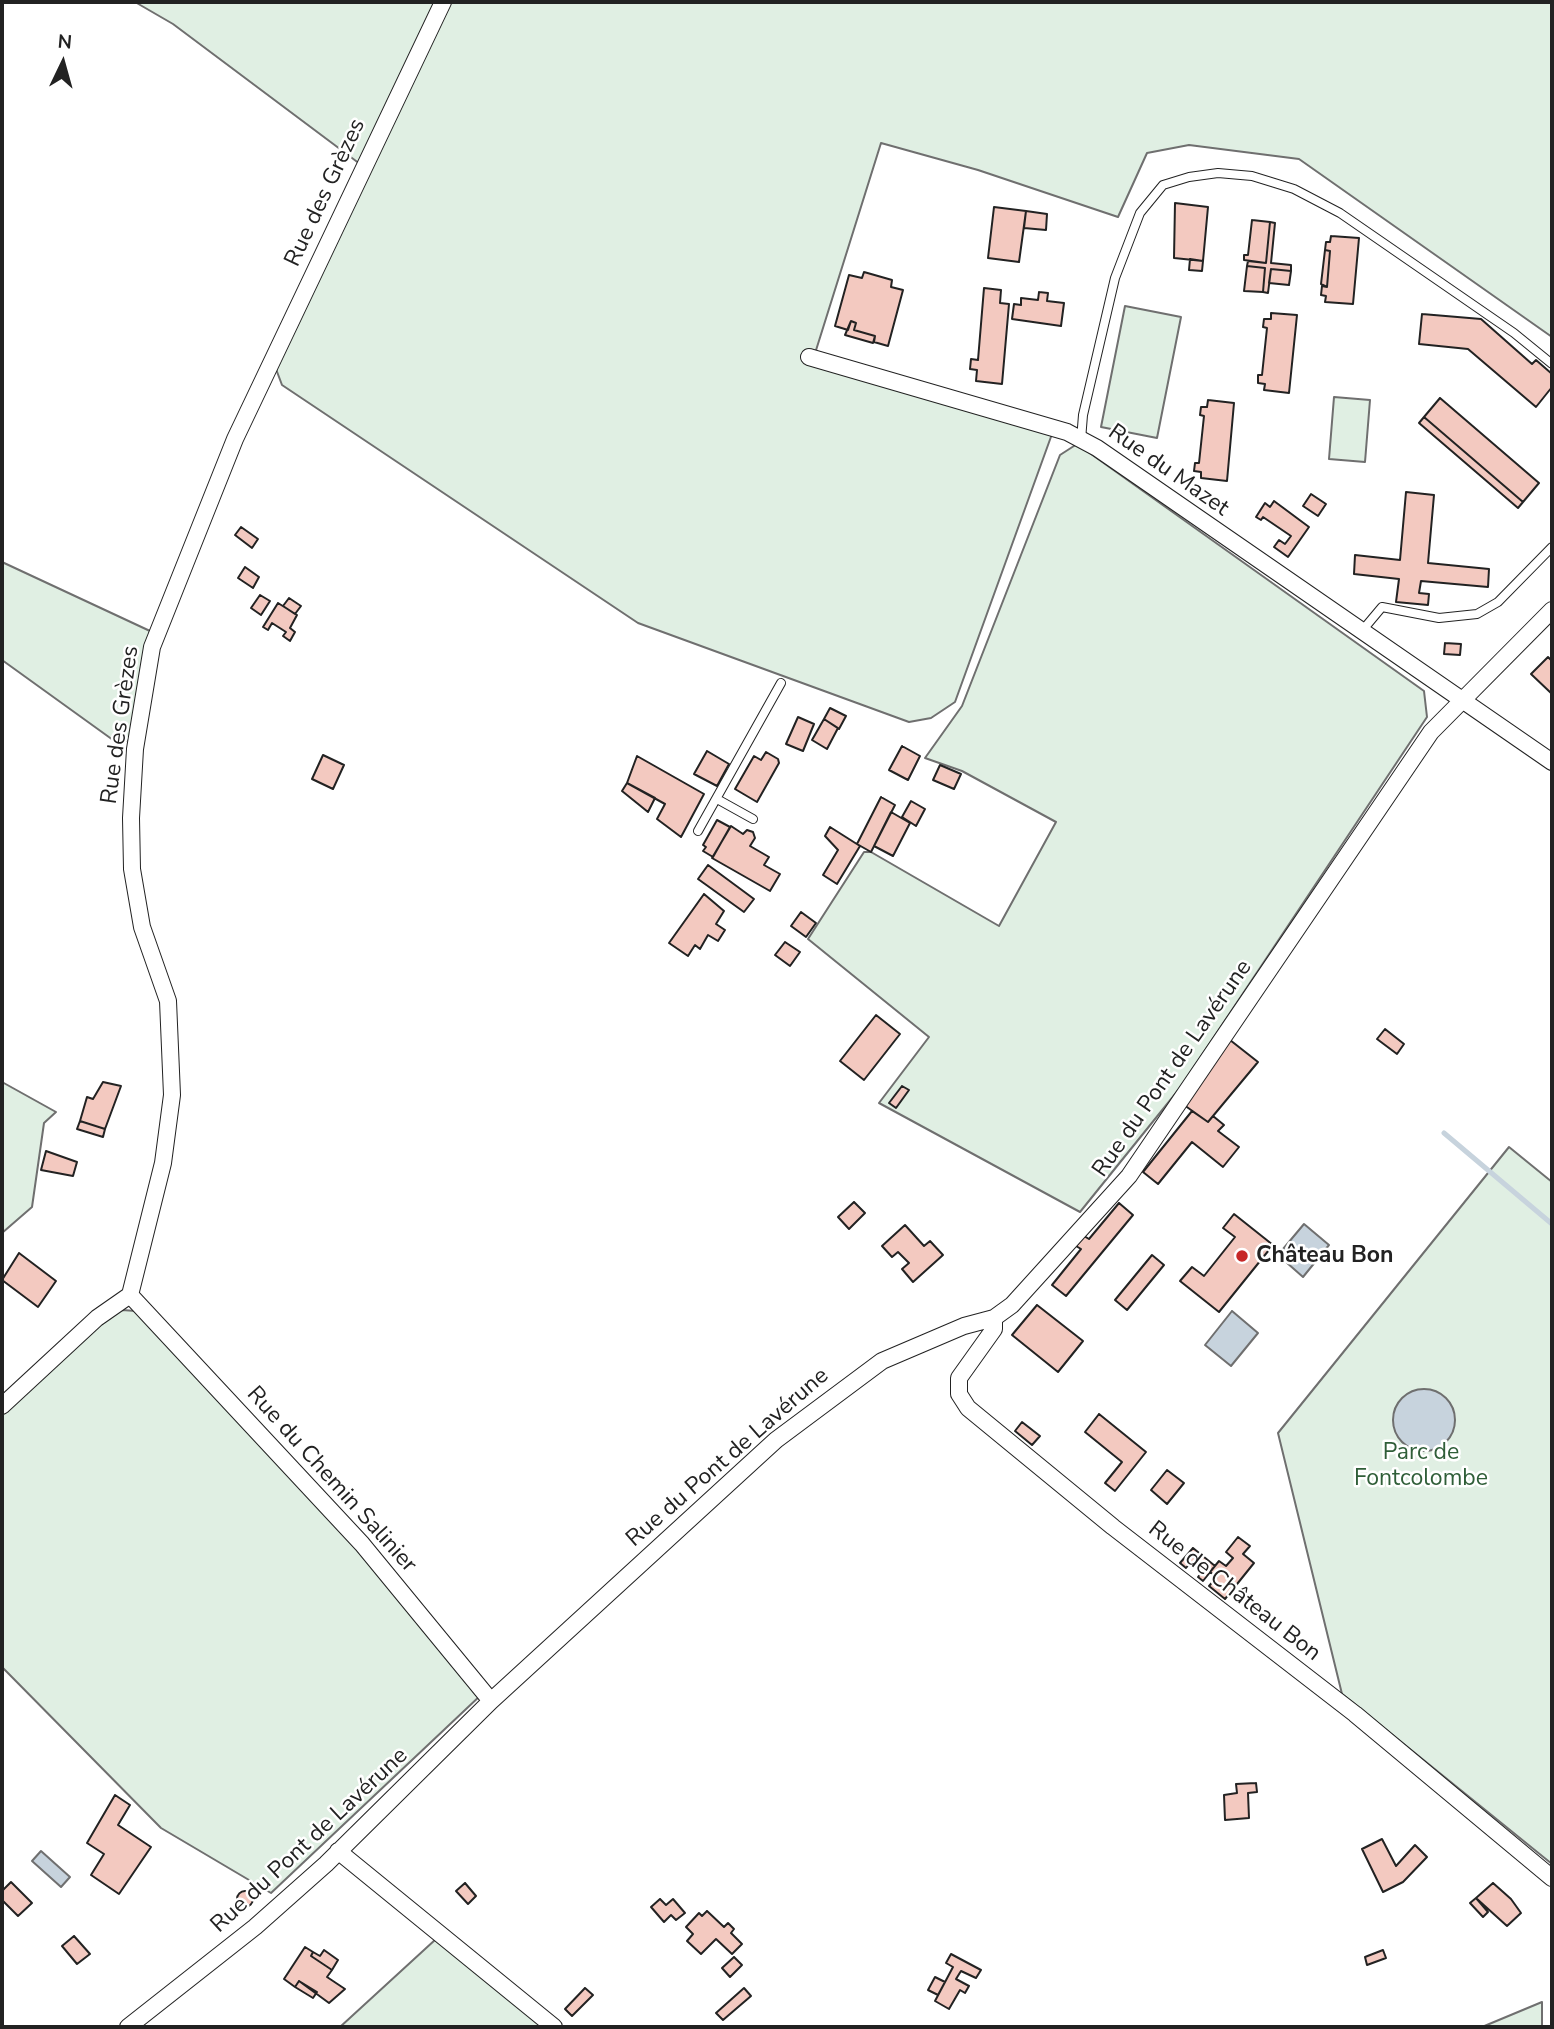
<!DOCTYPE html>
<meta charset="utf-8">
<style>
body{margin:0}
#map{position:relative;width:1554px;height:2029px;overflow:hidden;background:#fff;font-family:"Nunito Sans",sans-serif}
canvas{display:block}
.frame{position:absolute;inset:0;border:4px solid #222;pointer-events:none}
.north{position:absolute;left:28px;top:28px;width:70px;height:70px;-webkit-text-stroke:5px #fff;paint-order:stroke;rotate:5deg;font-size:19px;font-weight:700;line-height:28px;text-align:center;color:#222}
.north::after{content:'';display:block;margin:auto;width:24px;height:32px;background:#222;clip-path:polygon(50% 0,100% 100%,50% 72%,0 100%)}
</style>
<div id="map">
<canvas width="1554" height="2029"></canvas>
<div class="frame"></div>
<div class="north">N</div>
</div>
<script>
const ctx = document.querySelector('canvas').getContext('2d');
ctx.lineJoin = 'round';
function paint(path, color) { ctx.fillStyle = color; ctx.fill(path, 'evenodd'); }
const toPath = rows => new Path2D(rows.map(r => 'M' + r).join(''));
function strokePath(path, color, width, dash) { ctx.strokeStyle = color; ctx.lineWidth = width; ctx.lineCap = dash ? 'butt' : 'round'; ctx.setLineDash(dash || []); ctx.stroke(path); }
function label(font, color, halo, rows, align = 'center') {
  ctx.font = font + ' "Nunito Sans",sans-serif'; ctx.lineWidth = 5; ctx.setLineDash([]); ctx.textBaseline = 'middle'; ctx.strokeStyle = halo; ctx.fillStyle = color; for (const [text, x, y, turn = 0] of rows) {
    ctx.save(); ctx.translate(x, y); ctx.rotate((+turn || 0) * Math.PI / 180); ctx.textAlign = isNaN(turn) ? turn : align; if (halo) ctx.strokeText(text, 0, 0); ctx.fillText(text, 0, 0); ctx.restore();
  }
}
const green = toPath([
 [135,2,443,2,364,167,173,24,135,2],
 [448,2,1552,2,1552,337,1299,159,1189,145,1147,153,1118,217,978,170,881,143,812,363,1052,434,955,702,931,718,909,722,638,623,282,385,276,369,448,2],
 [1125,306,1181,317,1157,438,1101,427,1125,306],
 [1334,397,1370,400,1365,462,1329,459,1334,397],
 [1077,444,1424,691,1427,717,1180,1088,1080,1212,879,1103,929,1037,808,939,864,852,871,852,999,926,1056,822,962,771,925,758,962,706,1060,455,1077,444],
 [2,562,150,631,133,736,123,743,113,740,2,660,2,562],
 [2,1082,56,1112,44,1123,32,1207,2,1233,2,1082],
 [1509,1147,1552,1182,1552,1864,1342,1694,1278,1433,1509,1147],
 [122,1310,136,1311,325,1508,482,1694,271,1893,161,1828,2,1667,2,1416,15,1399,111,1313,122,1310],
 [436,1939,544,2027,340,2027,436,1939],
 [1542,2002,1542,2027,1482,2027,1542,2002]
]);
paint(green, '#e0efe3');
strokePath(green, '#6f6f6f', 2);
const water = toPath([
 [1304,1224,1329,1245,1303,1277,1278,1255,1304,1224],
 [1232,1311,1258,1333,1231,1366,1205,1345,1232,1311],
 '1393 1420a31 31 0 1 1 62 0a31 31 0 1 1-62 0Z',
 [41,1851,70,1877,61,1887,32,1861,41,1851]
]);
paint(water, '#c7d3dd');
strokePath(water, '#6f6f6f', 2);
strokePath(toPath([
 [1444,1133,1552,1224]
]), '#c7d3dd', 5);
const building = toPath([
 [1175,203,1208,207,1203,261,1174,258,1175,203],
 [994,207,1026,211,1019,262,988,258,994,207],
 [1026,211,1047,214,1046,230,1024,228,1026,211],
 [1252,220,1270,222,1266,263,1244,260,1244,255,1248,255,1252,220],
 [1270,222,1275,223,1271,263,1291,265,1291,271,1271,269,1268,293,1263,292,1265,268,1247,266,1248,261,1266,263,1270,222],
 [1331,236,1359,238,1353,304,1325,302,1326,296,1321,295,1322,286,1327,287,1330,251,1325,250,1326,242,1330,242,1331,236],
 [1325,250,1330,251,1327,287,1321,284,1325,250],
 [1190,259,1203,261,1202,271,1189,270,1190,259],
 [1247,266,1265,268,1263,292,1244,291,1247,266],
 [1271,269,1291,271,1289,285,1269,283,1271,269],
 [864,272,892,280,891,287,903,290,888,346,874,342,875,336,854,330,856,323,851,321,848,330,835,326,849,275,862,278,864,272],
 [984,288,1001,290,1000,303,1009,304,1002,384,976,381,977,370,970,369,971,359,978,360,984,288],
 [1039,292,1048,293,1047,301,1064,303,1061,326,1012,319,1014,304,1021,305,1021,298,1038,300,1039,292],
 [1271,313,1297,315,1289,393,1264,390,1265,384,1258,383,1258,375,1262,375,1267,328,1263,327,1264,319,1271,319,1271,313],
 [1422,314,1481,319,1532,364,1536,360,1552,374,1552,387,1536,407,1468,349,1419,344,1422,314],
 [851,321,856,323,854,330,875,336,873,343,845,335,851,321],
 [1440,398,1539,483,1523,502,1424,417,1440,398],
 [1208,400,1234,403,1227,481,1201,478,1201,472,1194,471,1195,463,1199,463,1204,416,1200,415,1201,407,1207,407,1208,400],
 [1424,417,1523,502,1518,508,1419,423,1424,417],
 [1406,492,1434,495,1428,563,1489,569,1488,587,1421,581,1419,593,1429,594,1428,605,1396,602,1399,579,1354,574,1355,555,1400,560,1406,492],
 [1311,494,1326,504,1318,516,1303,506,1311,494],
 [1274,501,1309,527,1288,557,1274,547,1279,540,1285,544,1291,536,1263,517,1261,520,1256,517,1265,503,1270,507,1274,501],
 [241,527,258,539,252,548,235,535,241,527],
 [245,567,259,577,253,588,238,578,245,567],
 [260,595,270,601,261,615,251,608,260,595],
 [289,598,301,606,295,614,283,606,289,598],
 [278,603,297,615,290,628,295,632,290,641,283,636,286,632,272,623,268,630,263,627,278,603],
 [1445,643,1461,644,1460,655,1444,654,1445,643],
 [1548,657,1552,661,1552,694,1531,674,1548,657],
 [830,708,846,716,839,729,824,719,830,708],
 [798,717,814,724,803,751,786,744,798,717],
 [824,719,838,728,827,749,812,740,824,719],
 [902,746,920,756,908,780,889,770,902,746],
 [707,751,729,764,717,786,694,774,707,751],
 [766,752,778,759,779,763,757,802,735,789,754,756,761,760,766,752],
 [323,755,344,765,333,789,312,779,323,755],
 [637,756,704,794,681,837,657,819,665,804,627,783,637,756],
 [940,765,961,774,954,789,933,780,940,765],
 [627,783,655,798,648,812,622,791,627,783],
 [881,797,895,805,871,852,857,844,881,797],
 [911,801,925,809,916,826,902,817,911,801],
 [891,812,910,823,893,856,874,846,891,812],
 [717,820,730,827,713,857,703,851,706,847,703,845,717,820],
 [731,826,743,834,747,830,753,832,755,838,750,846,769,857,764,865,780,874,770,891,712,858,731,826],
 [830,827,860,846,837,884,823,875,838,850,825,836,830,827],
 [708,865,754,899,744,912,698,879,708,865],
 [704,894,724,911,716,924,725,930,718,941,708,935,700,949,695,945,688,956,669,943,704,894],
 [801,912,816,923,806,937,791,926,801,912],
 [785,942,800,952,790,966,775,955,785,942],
 [876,1015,900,1034,864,1080,840,1061,876,1015],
 [1385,1029,1404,1044,1397,1054,1377,1039,1385,1029],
 [1230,1040,1258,1062,1208,1122,1184,1105,1230,1040],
 [103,1082,121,1086,105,1129,80,1121,87,1097,93,1099,103,1082],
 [902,1086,909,1090,896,1108,889,1103,902,1086],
 [1192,1111,1208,1122,1213,1116,1224,1125,1218,1131,1239,1147,1223,1167,1192,1142,1158,1184,1143,1172,1192,1111],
 [80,1121,105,1129,103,1137,77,1129,80,1121],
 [46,1151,77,1162,73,1176,41,1170,46,1151],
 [854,1202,865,1213,849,1229,838,1217,854,1202],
 [1119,1203,1133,1215,1066,1296,1052,1285,1081,1249,1076,1246,1084,1236,1089,1239,1119,1203],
 [1234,1214,1273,1245,1219,1312,1180,1281,1192,1267,1204,1276,1235,1237,1223,1228,1234,1214],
 [905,1225,924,1246,930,1241,943,1255,913,1282,902,1269,909,1263,898,1252,892,1257,882,1246,905,1225],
 [19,1253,56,1281,38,1307,2,1280,19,1253],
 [1152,1255,1164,1265,1127,1310,1115,1300,1152,1255],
 [1037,1305,1083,1341,1058,1372,1012,1335,1037,1305],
 [1099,1414,1146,1452,1115,1491,1105,1483,1122,1462,1085,1432,1099,1414],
 [1022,1422,1040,1436,1032,1445,1015,1431,1022,1422],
 [1167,1470,1184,1483,1167,1504,1151,1490,1167,1470],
 [1238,1537,1250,1546,1243,1554,1254,1563,1225,1599,1209,1586,1217,1577,1210,1572,1219,1561,1226,1566,1233,1558,1226,1552,1238,1537],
 [1193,1548,1215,1566,1203,1581,1198,1577,1202,1572,1190,1563,1186,1568,1180,1563,1193,1548],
 [1256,1783,1257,1792,1248,1793,1249,1818,1225,1820,1224,1795,1237,1793,1236,1784,1256,1783],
 [115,1795,130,1805,118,1825,151,1847,119,1894,91,1875,104,1854,87,1843,115,1795],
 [1382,1839,1396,1866,1415,1845,1427,1857,1403,1882,1383,1892,1362,1849,1382,1839],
 [11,1882,32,1903,18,1916,2,1900,2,1891,11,1882],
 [465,1883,476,1896,468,1904,456,1891,465,1883],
 [1493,1883,1511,1899,1521,1913,1507,1926,1476,1898,1493,1883],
 '237 1899a8 8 0 1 1 16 0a8 8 0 1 1-16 0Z',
 [1476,1898,1488,1912,1483,1917,1470,1903,1476,1898],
 [660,1899,666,1905,673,1899,685,1913,676,1920,671,1915,664,1922,651,1907,660,1899],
 [707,1911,724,1927,728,1923,734,1929,731,1933,742,1944,732,1954,716,1939,701,1954,687,1941,693,1934,686,1927,699,1913,702,1916,707,1911],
 [74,1936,90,1954,77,1964,62,1946,74,1936],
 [305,1947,313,1952,311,1956,332,1970,327,1977,345,1989,329,2003,299,1981,295,1987,284,1979,305,1947],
 [324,1950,338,1960,332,1970,311,1956,313,1952,320,1956,324,1950],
 [1383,1950,1386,1958,1367,1965,1365,1957,1383,1950],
 [951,1954,981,1970,976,1978,961,1971,956,1979,969,1986,965,1993,960,1990,949,2009,935,2001,953,1967,946,1963,951,1954],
 [734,1957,742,1965,730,1977,722,1968,734,1957],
 [935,1977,945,1982,938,1995,928,1990,935,1977],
 [299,1981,317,1992,313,1998,295,1987,299,1981],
 [585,1988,593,1995,572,2016,565,2009,585,1988],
 [744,1988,751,1996,723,2020,716,2013,744,1988]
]);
paint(building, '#f3c9c0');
strokePath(building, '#222', 2);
const service = toPath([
 [1081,440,1083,415,1115,278,1140,213,1163,185,1189,177,1218,173,1252,176,1294,189,1340,213,1514,333,1552,364],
 [1361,632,1382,607,1439,618,1477,614,1498,602,1552,547],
 [717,799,753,819],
 [698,831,781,683]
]);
const minor = toPath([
 [809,357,1067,432,1097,448,1552,762],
 [130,1295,362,1544,491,1701],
 [994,1318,994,1329,959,1378,959,1394,968,1408,1113,1527,1355,1714,1552,1878],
 [2,1406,97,1318,130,1295,163,1163,172,1095,168,1001,142,927,132,869,131,818,135,749,152,647,235,439,443,2],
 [338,1851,554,2027],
 [128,2027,255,1927,326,1864,491,1701,776,1440,882,1361,964,1326,994,1318,1012,1305,1129,1176,1431,732,1552,610]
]);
strokePath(service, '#222', 10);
strokePath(minor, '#222', 18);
strokePath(service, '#fff', 8);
strokePath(minor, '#fff', 16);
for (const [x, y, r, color] of [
 [1242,1256,7,"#c62828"]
]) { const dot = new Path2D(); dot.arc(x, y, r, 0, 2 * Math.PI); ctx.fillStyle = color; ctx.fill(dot); strokePath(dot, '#fff', 2.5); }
label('23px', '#222', '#fff', [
 ["Rue des Grèzes",326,193,-65],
 ["Rue du Mazet",1168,471,35],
 ["Rue des Grèzes",121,725,-82],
 ["Rue du Pont de Lavérune",1173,1069,-55],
 ["Rue du Pont de Lavérune",728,1458,-41],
 ["Rue du Chemin Salinier",331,1480,48],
 ["Rue de Château Bon",1234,1592,38],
 ["Rue du Pont de Lavérune",310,1841,-43]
]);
label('bold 23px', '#222', '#fff', [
 ["Château Bon",1256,1256]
], 'left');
label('23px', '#2f5e38', '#fff', [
 ["Parc de",1421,1453],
 ["Fontcolombe",1421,1479]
]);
</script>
